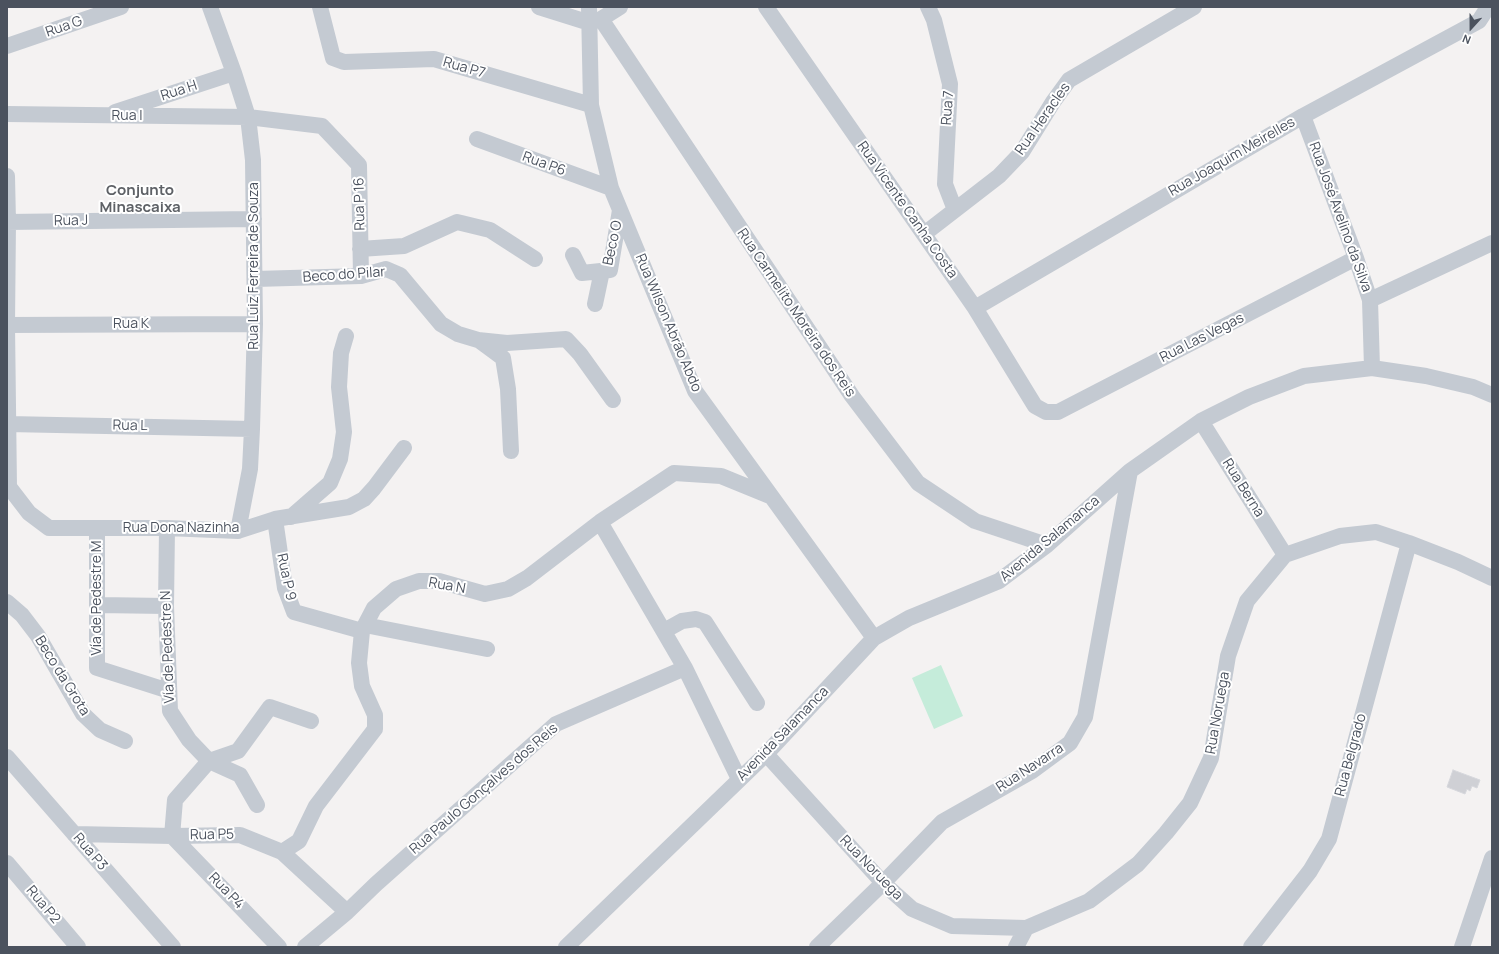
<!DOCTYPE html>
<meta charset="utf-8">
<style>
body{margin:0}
#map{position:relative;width:1499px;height:954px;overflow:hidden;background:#f4f2f2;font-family:Manrope,sans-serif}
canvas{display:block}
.frame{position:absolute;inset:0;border:8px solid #4b525e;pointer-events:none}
.north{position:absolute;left:1451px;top:8px;width:40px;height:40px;-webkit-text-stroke:3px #fff;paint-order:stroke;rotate:201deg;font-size:11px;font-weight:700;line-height:16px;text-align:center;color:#4b525e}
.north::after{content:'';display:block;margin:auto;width:14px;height:18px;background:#4b525e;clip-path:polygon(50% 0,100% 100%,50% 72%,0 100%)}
</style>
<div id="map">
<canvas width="1499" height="954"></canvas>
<div class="frame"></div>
<div class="north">N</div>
</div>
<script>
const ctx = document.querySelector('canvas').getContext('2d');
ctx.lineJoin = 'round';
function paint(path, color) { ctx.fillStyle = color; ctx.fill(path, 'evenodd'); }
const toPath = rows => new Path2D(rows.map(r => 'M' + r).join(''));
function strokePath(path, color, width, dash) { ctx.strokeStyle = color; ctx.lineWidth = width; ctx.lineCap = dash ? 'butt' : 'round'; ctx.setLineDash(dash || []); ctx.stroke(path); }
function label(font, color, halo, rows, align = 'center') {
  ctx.font = font + ' Manrope,sans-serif'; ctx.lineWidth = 4; ctx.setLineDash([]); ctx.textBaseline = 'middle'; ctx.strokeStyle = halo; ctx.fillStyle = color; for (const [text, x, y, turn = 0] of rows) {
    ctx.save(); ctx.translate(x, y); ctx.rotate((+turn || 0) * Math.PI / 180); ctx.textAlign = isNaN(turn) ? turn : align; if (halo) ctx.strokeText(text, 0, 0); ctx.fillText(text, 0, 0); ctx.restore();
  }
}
paint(toPath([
 [941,665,963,716,934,729,912,678]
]), '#c5ecda');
const building = toPath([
 [1453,770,1480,780,1477,788,1472,786,1470,791,1467,789,1465,794,1447,787,1453,770]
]);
paint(building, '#cfd0d5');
strokePath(building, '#d6d7dc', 1);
strokePath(toPath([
 [210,7,234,73,248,117,253,160,255,324,252,429,250,469,238,531],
 [320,7,333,58,344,62,434,59,591,105],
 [539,7,590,23,601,19,620,7],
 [589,7,591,105,611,188,695,391,874,638],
 [766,7,975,308,1035,406,1046,412,1058,412,1356,258],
 [928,7,934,20,950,84,945,184,955,210],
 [601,19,852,396,918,483,975,521,1047,545],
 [7,46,121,7],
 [115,112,234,73],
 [7,114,248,117,322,126,359,165,361,276],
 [1303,116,1356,258,1370,300,1372,368],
 [477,139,611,188],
 [7,176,8,222,7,325,9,487,29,513,49,528,167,528,238,531,275,519,349,507,364,499,374,488,404,448],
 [7,222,254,219],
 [924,234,999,176,1022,152,1053,102,1069,80,1194,7],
 [360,249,404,246,457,222,490,230,535,259],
 [573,255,582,273,610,270,620,210],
 [255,279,361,276,386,269,400,275,441,324,458,334,478,340,507,343,566,339,580,354,613,400],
 [1370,300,1492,243],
 [595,304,602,271],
 [975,308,1303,116,1479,21,1488,7],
 [7,325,255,324],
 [480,341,503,358,508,389,511,451],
 [1201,421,1285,555],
 [8,424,252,429],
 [291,517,330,483,340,459,344,432,339,387,341,353,346,336],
 [275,519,285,588,294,612,362,631],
 [600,522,685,668,739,779],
 [97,528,97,668,169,691],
 [167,528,166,606,170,711,189,740,209,761,175,800,172,836],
 [7,602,22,615,38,636,83,714,100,730,125,741],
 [98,605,166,606],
 [365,625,487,649],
 [664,631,682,621,696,619,705,622,757,703],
 [766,754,883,883,912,909,952,926,1026,928,1089,901,1138,864,1166,833,1190,803,1211,758,1228,656,1247,601,1285,555,1340,536,1376,532,1409,543,1458,562,1492,578],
 [7,757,173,947],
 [257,805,240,775,209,761,238,751,270,707,311,721],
 [74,834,172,836,240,835,282,852,347,912],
 [172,836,279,947],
 [282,852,299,841,316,806,375,729,375,715,362,686,359,663,362,631,374,608,396,589,419,581,439,581,485,594,508,589,527,578,600,522,674,473,721,476,770,496],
 [7,863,78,947],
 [305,947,347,912,376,884,556,724,685,668],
 [566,947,766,754,874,638,909,618,999,581,1047,545,1130,471,1201,421,1249,397,1304,376,1372,368,1426,376,1473,387,1492,395],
 [817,947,883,883,942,822,1032,771,1070,743,1085,717,1130,471],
 [1016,947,1026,928],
 [1251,947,1310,871,1329,839,1409,543],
 [1462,947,1492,858]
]), '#c4cad2', 16);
label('14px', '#4b525e', '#fff', [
 ["Rua G",64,27,-19],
 ["Rua P7",464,68,16],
 ["Rua H",179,91,-18],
 ["Rua 7",948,108,-86],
 ["Rua I",127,116],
 ["Rua Heracles",1043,119,-55],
 ["Rua Joaquim Meirelles",1232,157,-30],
 ["Rua P6",544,164,20],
 ["Rua P 16",360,204,-91],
 ["Rua Vicente Canha Costa",907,210,55],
 ["Rua José Avelino da Silva",1340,217,70],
 ["Rua J",71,221,-1],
 ["Beco O",613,243,-78],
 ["Rua Luiz Ferreira de Souza",254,266,-90],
 ["Beco do Pilar",344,275,-4],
 ["Rua Carmelito Moreira dos Reis",796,313,56],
 ["Rua Wilson Abrão Abdo",668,323,67],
 ["Rua K",131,324],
 ["Rua Las Vegas",1202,338,-27],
 ["Rua L",130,426,1],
 ["Rua Berna",1243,488,58],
 ["Rua Dona Nazinha",181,528],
 ["Avenida Salamanca",1050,539,-40],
 ["Rua P 9",286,577,78],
 ["Rua N",447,586,10],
 ["Vía de Pedestre M",97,598,-90],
 ["Vía de Pedestre N",168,647,-92],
 ["Beco da Grota",62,676,58],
 ["Rua Noruega",1218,713,-80],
 ["Avenida Salamanca",783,734,-46],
 ["Rua Belgrado",1351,755,-75],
 ["Rua Navarra",1030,768,-33],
 ["Rua Paulo Gonçalves dos Reis",484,789,-41],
 ["Rua P5",212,835,-1],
 ["Rua P3",90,852,49],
 ["Rua Noruega",871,868,46],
 ["Rua P4",226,891,46],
 ["Rua P2",43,905,50]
]);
label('bold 15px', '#5e6166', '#fff', [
 ["Conjunto",140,191],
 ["Minascaixa",140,208]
]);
</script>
